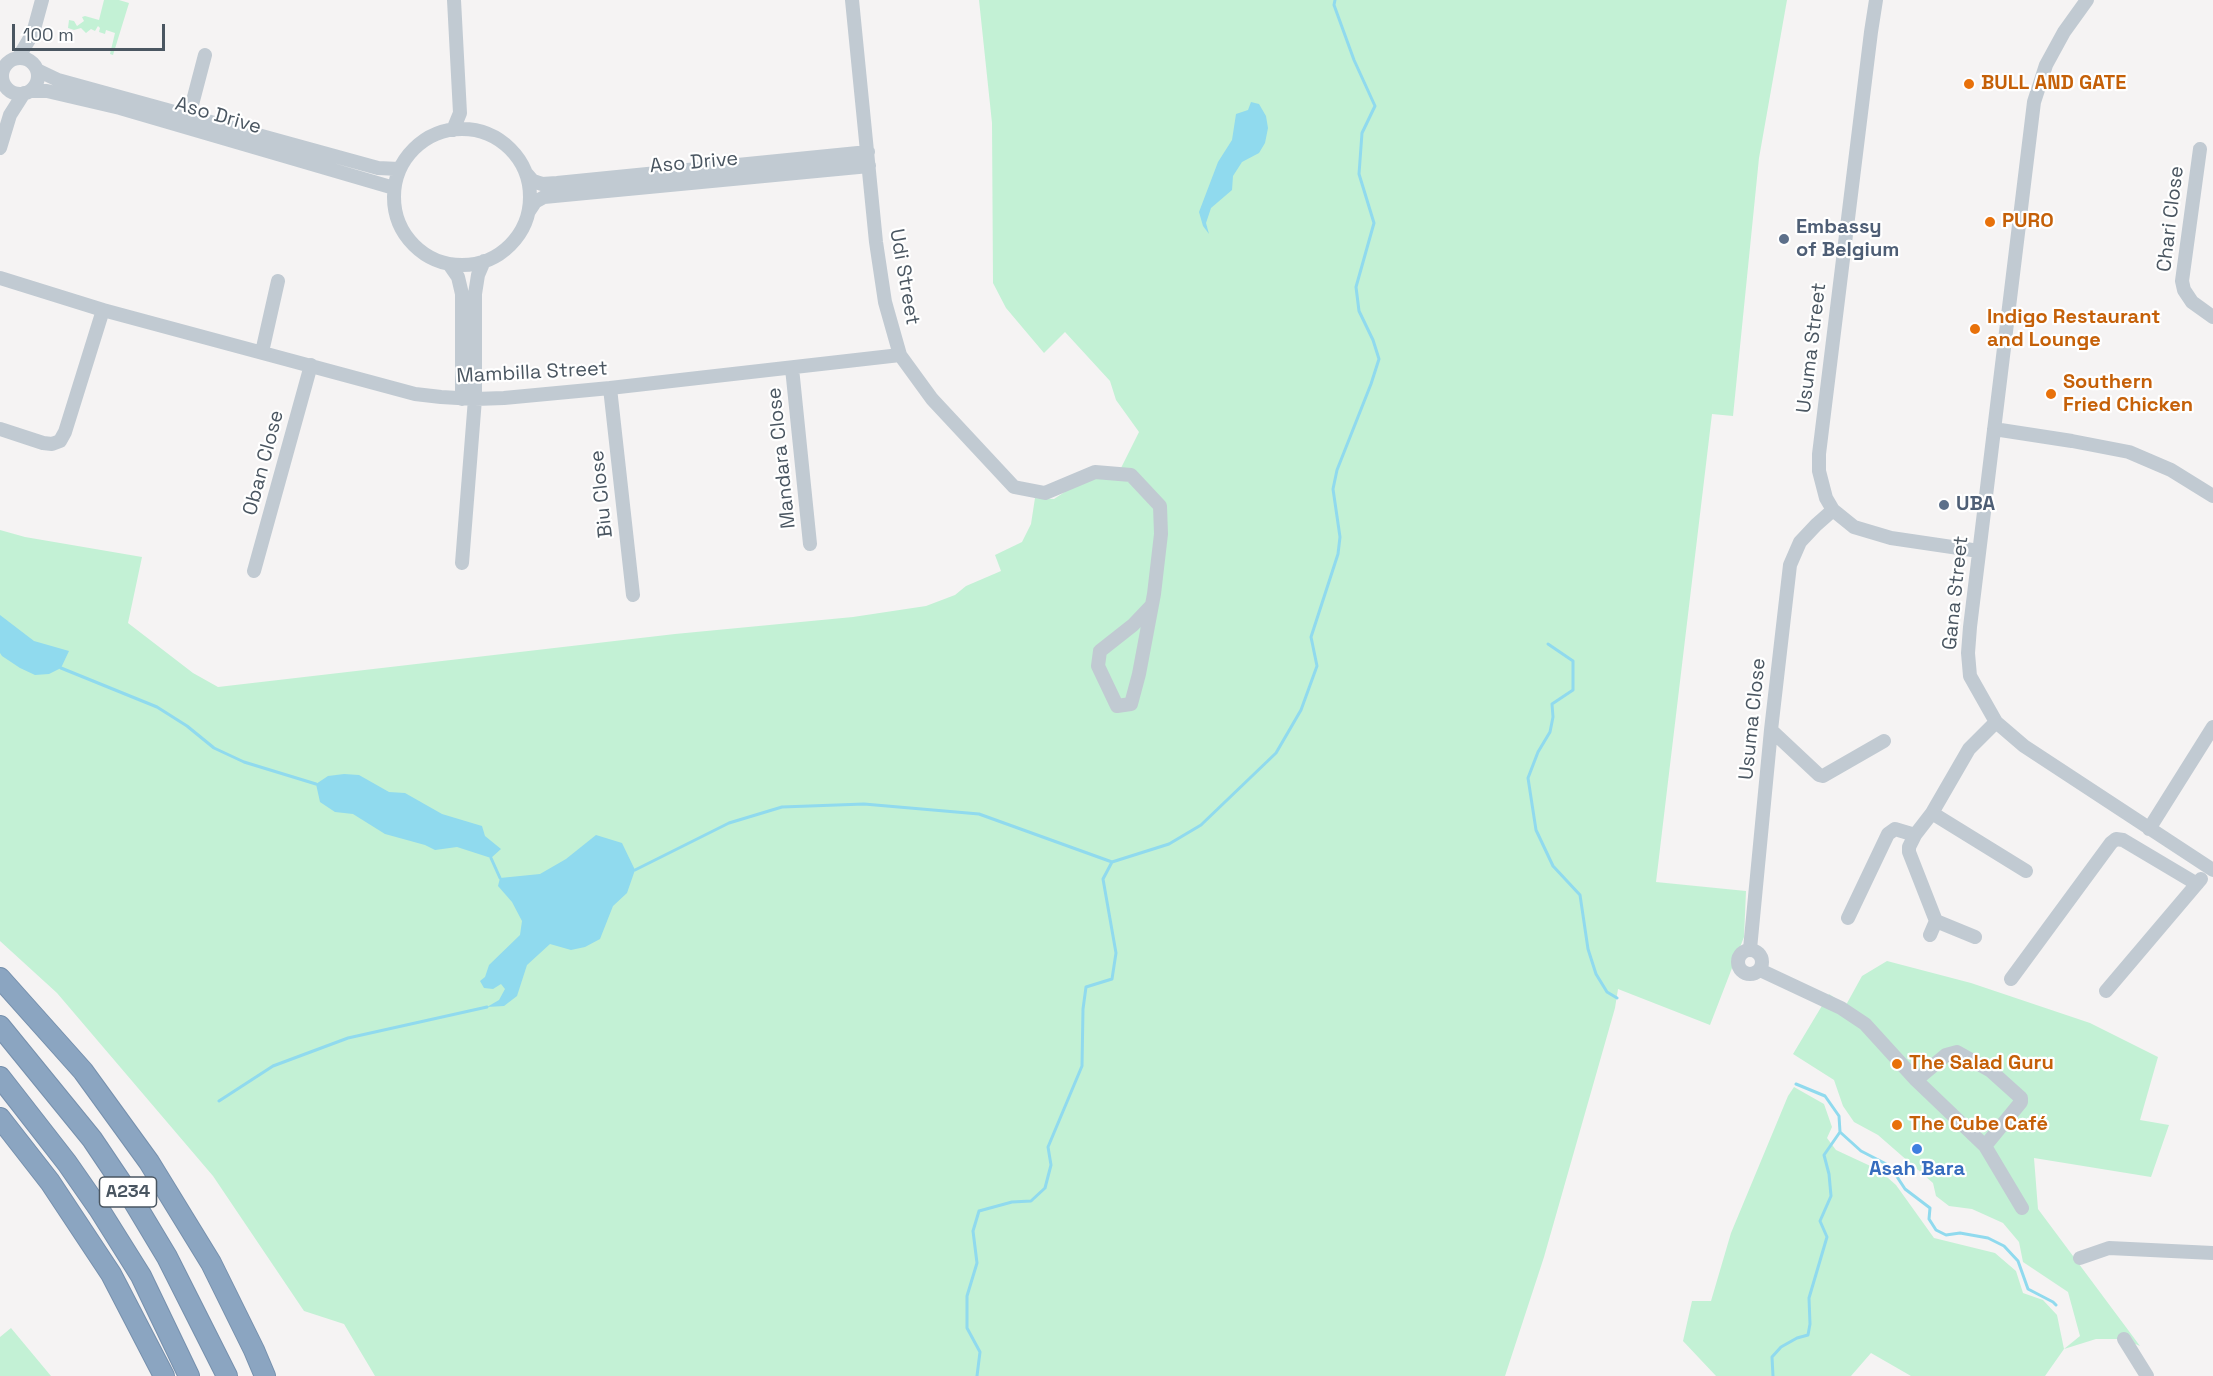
<!DOCTYPE html>
<meta charset="utf-8">
<style>
body{margin:0}
#map{position:relative;width:2213px;height:1376px;overflow:hidden;background:#f5f3f3;font-family:"Space Grotesk",sans-serif}
canvas{display:block}
.scale{position:absolute;left:12px;top:24px;width:153px;height:27px;box-sizing:border-box;border:3px solid #4a5661;border-top:0;padding-left:8px;font-size:18px;line-height:21px;white-space:nowrap;color:#4a5661;-webkit-text-stroke:4px #fff;paint-order:stroke}
</style>
<div id="map">
<canvas width="2213" height="1376"></canvas>
<div class="scale">100 m</div>
</div>
<script>
const ctx = document.querySelector('canvas').getContext('2d');
ctx.lineJoin = 'round';
function paint(path, color) { ctx.fillStyle = color; ctx.fill(path, 'evenodd'); }
const toPath = rows => new Path2D(rows.map(r => 'M' + r).join(''));
function strokePath(path, color, width, dash) { ctx.strokeStyle = color; ctx.lineWidth = width; ctx.lineCap = dash ? 'butt' : 'round'; ctx.setLineDash(dash || []); ctx.stroke(path); }
function label(font, color, halo, rows, align = 'center') {
  ctx.font = font + ' "Space Grotesk",sans-serif'; ctx.lineWidth = 4.5; ctx.setLineDash([]); ctx.textBaseline = 'middle'; ctx.strokeStyle = halo; ctx.fillStyle = color; for (const [text, x, y, turn = 0] of rows) {
    ctx.save(); ctx.translate(x, y); ctx.rotate((+turn || 0) * Math.PI / 180); ctx.textAlign = isNaN(turn) ? turn : align; if (halo) ctx.strokeText(text, 0, 0); ctx.fillText(text, 0, 0); ctx.restore();
  }
}
paint(toPath([
 [104,0,119,0,129,3,113,55,110,54,115,33,106,30,105,34,99,32,100,28,98,26,95,31,91,29,86,33,81,28,74,30,68,28,69,20,74,21,77,26,84,21,82,17,85,16,99,20],
 [979,0,1787,0,1759,158,1733,416,1712,414,1656,882,1746,891,1744,937,1710,1025,1618,989,1615,1008,1544,1257,1505,1376,375,1376,344,1324,304,1311,213,1176,57,993,0,941,0,530,25,537,142,557,128,623,193,673,218,687,675,634,853,617,926,606,955,595,966,586,1001,571,995,555,1022,542,1031,524,1035,498,1054,499,1078,483,1098,477,1116,478,1139,432,1116,400,1110,381,1065,332,1044,353,1006,308,993,283,992,123],
 [1887,961,1971,983,2090,1023,2158,1057,2140,1120,2169,1125,2151,1177,2034,1158,2038,1209,2140,1346,2124,1339,2096,1339,2064,1349,2045,1376,1911,1376,1871,1353,1851,1376,1716,1376,1683,1341,1692,1301,1711,1301,1731,1233,1788,1096,1794,1087,1824,1104,1832,1127,1827,1138,1836,1150,1879,1170,1896,1185,1934,1238,1995,1253,2016,1271,2023,1293,2043,1300,2057,1315,2064,1349,2080,1336,2068,1292,2023,1262,2019,1242,2003,1223,1972,1209,1949,1206,1936,1196,1933,1183,1878,1135,1854,1122,1843,1106,1834,1080,1793,1054,1829,994,1846,1005,1862,976],
 [11,1328,51,1376,0,1376,0,1337]
]), '#c3f1d5');
paint(toPath([
 [1251,102,1259,104,1266,116,1268,128,1265,143,1259,153,1242,162,1233,176,1232,190,1211,208,1206,223,1209,234,1203,226,1199,212,1218,162,1232,140,1236,114,1248,110],
 [0,615,34,641,69,651,61,668,49,674,35,675,20,668,2,656,0,653],
 [344,774,359,775,389,792,405,793,442,814,482,826,485,836,501,849,491,858,457,847,435,850,425,845,385,834,353,814,335,812,320,802,316,784,328,776],
 [596,835,622,843,635,870,627,893,613,906,600,939,585,947,571,950,550,944,527,965,517,996,504,1006,487,1007,499,1000,505,989,501,984,493,989,484,988,480,981,485,977,489,965,520,935,522,921,512,902,498,886,500,878,540,874,566,859]
]), '#90daee');
strokePath(toPath([
 [1548,644,1573,661,1573,690,1552,704,1553,717,1550,732,1538,752,1528,778,1536,830,1553,866,1580,895,1588,949,1596,974,1607,992,1617,998],
 [61,668,157,707,187,726,214,748,244,762,316,784],
 [491,858,500,878],
 [635,870,729,823,782,807,864,804,979,814,1112,862],
 [1796,1084,1825,1096,1839,1116,1840,1132,1861,1151,1890,1166,1905,1189,1930,1208,1929,1219,1936,1230,1946,1235,1960,1233,1988,1238,2004,1246,2018,1261,2028,1289,2053,1302,2056,1305],
 [219,1101,273,1066,348,1038,487,1007],
 [977,1376,980,1352,967,1328,967,1296,977,1263,973,1231,979,1211,1012,1202,1031,1201,1045,1188,1051,1165,1048,1147,1082,1066,1083,1009,1086,987,1112,979,1116,953,1103,879,1112,862,1169,844,1201,825,1276,753,1301,710,1317,666,1311,637,1338,554,1340,537,1333,489,1337,470,1371,384,1379,359,1373,340,1359,311,1356,287,1374,223,1359,174,1362,133,1375,106,1354,60,1334,5,1335,0],
 [1773,1376,1772,1357,1781,1347,1797,1338,1808,1335,1810,1324,1809,1298,1827,1237,1820,1221,1831,1196,1829,1174,1824,1155,1840,1132]
]), '#90daee', 3);
const highway = toPath([
 [0,978,83,1071,149,1162,211,1263,254,1350,265,1376],
 [0,1026,92,1139,131,1197,167,1257,227,1376],
 [0,1077,67,1163,99,1209,141,1276,189,1376],
 [0,1118,50,1182,111,1274,164,1376]
]);
strokePath(highway, '#7690ad', 22);
strokePath(toPath([
 [852,0,876,242,885,302,900,355,932,399,1014,487,1045,493,1095,472,1131,475,1160,506,1161,534,1154,594,1139,674,1131,704,1117,706,1098,666,1100,651,1133,625,1152,605],
 [1876,0,1871,32,1819,454,1819,471,1826,498,1833,510,1854,527,1891,538,1979,551],
 [2087,0,2064,32,2046,65,2034,102,1970,627,1968,653,1970,676,1996,722,2024,746,2213,870],
 [18,58,33,33,42,0],
 '2 76a18 18 0 1 1 36 0a18 18 0 1 1-36 0Z',
 [37,70,58,80,378,168,399,169],
 [30,91,47,91,120,108,394,188],
 [189,116,205,55],
 '394 197a68 68 0 1 1 136 0a68 68 0 1 1-136 0Z',
 [453,130,460,113,454,0],
 [0,148,10,115,24,93],
 [2200,149,2182,281,2184,290,2192,302,2213,317],
 [526,173,533,181,542,184,557,183,868,152],
 [529,211,535,202,544,197,869,166],
 [449,264,458,277,462,294,462,399],
 [0,278,103,310,415,394,441,397,475,399,504,398,610,388,900,355],
 [262,352,278,281],
 [792,368,810,544],
 [610,388,633,595],
 [0,429,43,443,52,444,60,441,65,432,103,310],
 [1994,429,2072,441,2129,452,2171,470,2213,496],
 [462,563,475,399,475,294,478,275,484,261],
 [254,571,311,365],
 [1771,730,1819,775,1823,776,1884,741],
 [1932,813,2026,871],
 [2149,829,2213,727],
 [1848,918,1888,834,1895,829,1915,835],
 [1930,935,1936,921],
 [1975,937,1936,921,1909,852,1909,847,1915,835,1932,813,1969,749,1996,722],
 [1750,949,1771,730,1790,565,1800,542,1816,525,1833,510],
 '1738 962a12 12 0 1 1 24 0a12 12 0 1 1-24 0Z',
 [1760,970,1841,1008,1865,1024,1916,1080,1946,1055,1957,1052,1991,1071,2021,1098,2021,1102,1985,1146],
 [2011,979,2111,843,2116,839,2123,840,2197,884],
 [2106,991,2201,879],
 [1916,1080,1985,1146,2022,1208],
 [2080,1258,2109,1248,2213,1253],
 [2124,1339,2147,1376]
]), '#c1cad2', 14);
strokePath(highway, '#8ba5c1', 20);
for (const [x, y, r, color] of [
 [1969,84,6,"#e8710a"],
 [1990,222,6,"#e8710a"],
 [1784,239,6,"#5c6f8a"],
 [1975,329,6,"#e8710a"],
 [2051,394,6,"#e8710a"],
 [1944,505,6,"#5c6f8a"],
 [1897,1064,6,"#e8710a"],
 [1897,1125,6,"#e8710a"],
 [1917,1149,6,"#3f7fe0"]
]) { const dot = new Path2D(); dot.arc(x, y, r, 0, 2 * Math.PI); ctx.fillStyle = color; ctx.fill(dot); strokePath(dot, '#fff', 2); }
for (const [x, y, w] of [
 [128,1192,57]
]) { const box = new Path2D(); box.roundRect(x - w / 2, y - 15, w, 30, 4.5); ctx.fillStyle = '#fff'; ctx.fill(box); strokePath(box, '#4a5661', 1.5); }
label('bold 18px', '#4a5661', null, [
 ["A234",128,1192]
]);
label('bold 20px', '#c56008', '#fff', [
 ["BULL AND GATE",1981,84],
 ["PURO",2002,222],
 ["Indigo Restaurant",1987,318],
 ["and Lounge",1987,341],
 ["Southern",2063,383],
 ["Fried Chicken",2063,406],
 ["The Salad Guru",1909,1064],
 ["The Cube Café",1909,1125]
], 'left');
label('20px', '#4a5661', '#fff', [
 ["Aso Drive",218,116,16],
 ["Aso Drive",694,163,-5],
 ["Chari Close",2171,219,-83],
 ["Udi Street",904,277,80],
 ["Usuma Street",1812,348,-83],
 ["Mambilla Street",532,373,-3],
 ["Mandara Close",782,458,-96],
 ["Oban Close",264,463,-75],
 ["Biu Close",602,494,-96],
 ["Gana Street",1956,593,-84],
 ["Usuma Close",1753,719,-84]
]);
label('bold 20px', '#4e5e75', '#fff', [
 ["Embassy",1796,228],
 ["of Belgium",1796,251],
 ["UBA",1956,505]
], 'left');
label('bold 20px', '#366cbe', '#fff', [
 ["Asah Bara",1917,1170]
]);
</script>
